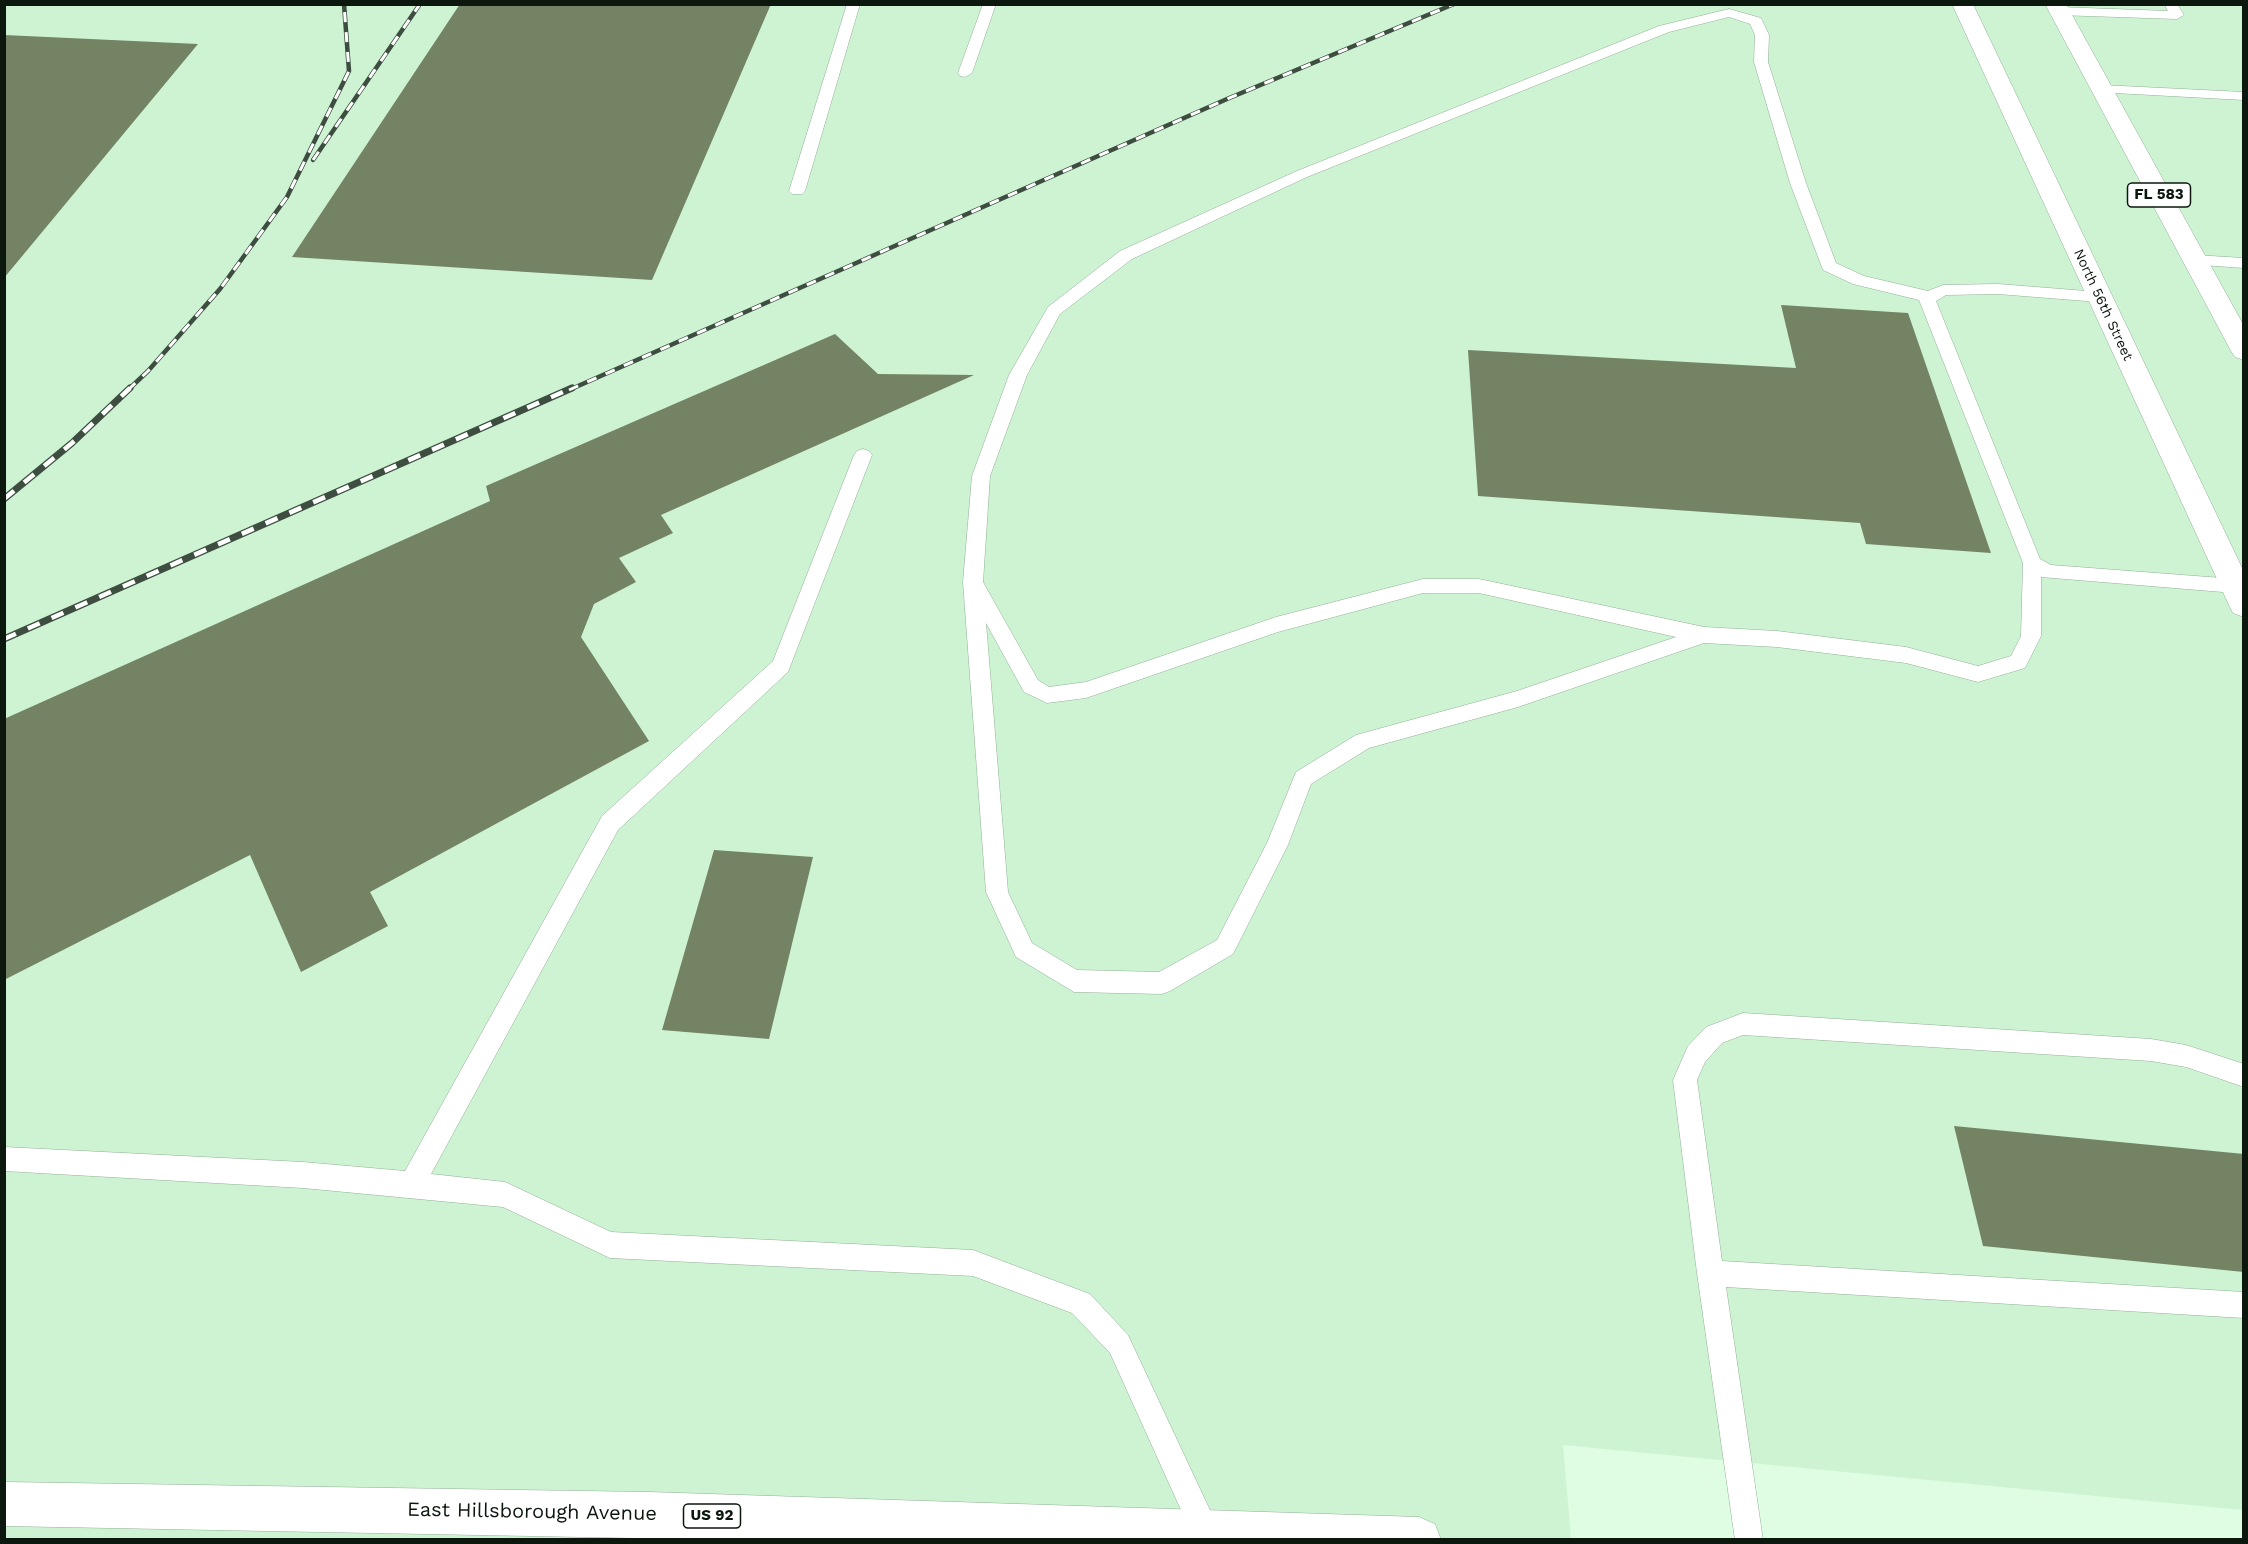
<!DOCTYPE html>
<style>
body{margin:0}
#map{position:relative;width:2248px;height:1544px;overflow:hidden;background:#defde2;font-family:"Work Sans",sans-serif}
canvas{display:block}
.frame{position:absolute;inset:0;border:6px solid #0c170e;pointer-events:none}
</style>
<div id="map">
<canvas width="2248" height="1544"></canvas>
<div class="frame"></div>
</div>
<script>
const ctx = document.querySelector('canvas').getContext('2d');
ctx.lineJoin = 'round';
function paint(path, color) { ctx.fillStyle = color; ctx.fill(path, 'evenodd'); }
const toPath = rows => new Path2D(rows.map(r => 'M' + r).join(''));
function strokePath(path, color, width, dash) { ctx.strokeStyle = color; ctx.lineWidth = width; ctx.lineCap = dash ? 'butt' : 'round'; ctx.setLineDash(dash || []); ctx.stroke(path); }
function label(font, color, halo, rows, align = 'center') {
  ctx.font = font + ' "Work Sans",sans-serif'; ctx.lineWidth = 4.5; ctx.setLineDash([]); ctx.textBaseline = 'middle'; ctx.strokeStyle = halo; ctx.fillStyle = color; for (const [text, x, y, turn = 0] of rows) {
    ctx.save(); ctx.translate(x, y); ctx.rotate((+turn || 0) * Math.PI / 180); ctx.textAlign = isNaN(turn) ? turn : align; if (halo) ctx.strokeText(text, 0, 0); ctx.fillText(text, 0, 0); ctx.restore();
  }
}
paint(toPath([
 [5,5,2243,5,2243,1510,1563,1445,1571,1539,5,1540]
]), '#cdf3d2');
paint(toPath([
 [460,4,771,4,652,280,292,257],
 [4,35,198,44,4,278],
 [1781,305,1908,313,1991,553,1866,544,1860,523,1478,496,1468,350,1796,368],
 [835,334,878,374,974,375,661,515,673,533,619,558,636,582,594,604,581,637,649,741,370,892,388,926,301,972,250,855,4,980,4,719,490,501,486,486],
 [714,850,813,857,769,1039,662,1030],
 [1954,1126,2244,1154,2244,1272,1983,1246]
]), '#738364');
const service = toPath([
 [847,4,860,4,805,191,802,194,792,194,789,191,847,4],
 [983,4,996,4,972,73,965,77,960,76,958,73,983,4],
 [2164,4,2177,4,2184,15,2177,19,2058,15,2051,11,2058,7,2168,11,2164,4],
 [1729,9,1761,18,1769,35,1768,62,1806,183,1836,263,1864,276,1928,291,1943,285,1998,284,2099,292,2105,293,2107,297,2105,301,2099,302,1998,294,1946,295,1936,301,2040,559,2051,565,2235,579,2242,581,2242,591,2235,593,2041,577,2041,636,2025,668,1978,682,1906,663,1777,647,1704,643,1518,707,1369,748,1311,784,1288,845,1233,954,1170,991,1162,994,1074,992,1016,957,986,892,963,582,972,476,1009,375,1048,307,1120,251,1297,171,1659,26,1729,9],
 [1729,17,1750,24,1755,35,1754,62,1790,183,1823,270,1853,284,1919,300,2023,563,2021,636,2011,656,1978,666,1906,647,1777,631,1704,627,1479,579,1423,579,1276,617,1086,682,1049,687,1038,680,983,582,990,476,1027,375,1060,314,1132,259,1307,177,1669,32,1729,17],
 [1423,593,1479,593,1676,637,1517,691,1356,735,1296,772,1267,843,1217,940,1159,972,1077,970,1032,943,1008,892,986,623,1024,692,1047,703,1086,698,1278,632,1423,593],
 [2101,85,2244,92,2244,100,2096,92,2094,89,2096,86,2101,85],
 [2194,255,2244,258,2244,268,2188,264,2186,260,2194,255],
 [863,449,869,451,872,455,788,672,618,830,431,1174,505,1182,611,1232,973,1250,1090,1294,1128,1335,1215,1521,1219,1531,1217,1540,1191,1540,1191,1532,1110,1353,1072,1313,973,1276,610,1258,503,1207,303,1188,4,1171,4,1147,303,1162,405,1171,602,816,773,661,854,455,857,451,863,449],
 [1743,1013,2151,1039,2186,1045,2244,1064,2244,1087,2186,1067,2151,1061,1743,1035,1722,1043,1705,1062,1697,1080,1722,1261,2244,1292,2244,1318,1726,1287,1763,1540,1735,1540,1697,1273,1673,1080,1688,1046,1706,1027,1743,1013]
]);
const primary = toPath([
 [1952,4,1973,4,2244,572,2244,617,2233,613,2229,605,1952,4],
 [2045,4,2066,4,2244,326,2244,360,2235,357,2231,351,2045,4],
 [4,1482,649,1492,1419,1517,1435,1524,1441,1540,741,1540,4,1526,4,1482]
]);
strokePath(service, '#94b198', 1);
strokePath(primary, '#94b198', 1);
paint(service, '#fff');
paint(primary, '#fff');
const railFar1 = toPath([
 [313,160,420,4],
 [128,390,148,371,220,289,287,197,349,71,344,4],
 [569,390,1227,99,1454,4]
]);
const rail = toPath([
 [4,499,72,443,130,388],
 [4,639,572,388]
]);
strokePath(railFar1, '#3d4d40', 4.5);
strokePath(rail, '#3d4d40', 7);
strokePath(railFar1, '#fff', 3, [10]);
strokePath(rail, '#fff', 4.5, [13]);
label('14px', '#0c170e', '#fff', [
 ["North 56th Street",2103,305,65]
]);
for (const [x, y, w] of [
 [2159,195,63],
 [712,1516,57]
]) { const box = new Path2D(); box.roundRect(x - w / 2, y - 12, w, 24, 4.5); ctx.fillStyle = '#fff'; ctx.fill(box); strokePath(box, '#0c170e', 1.5); }
label('bold 15px', '#0c170e', null, [
 ["FL 583",2159,195],
 ["US 92",712,1516]
]);
label('20px', '#0c170e', '#fff', [
 ["East Hillsborough Avenue",532,1512,1]
]);
</script>
